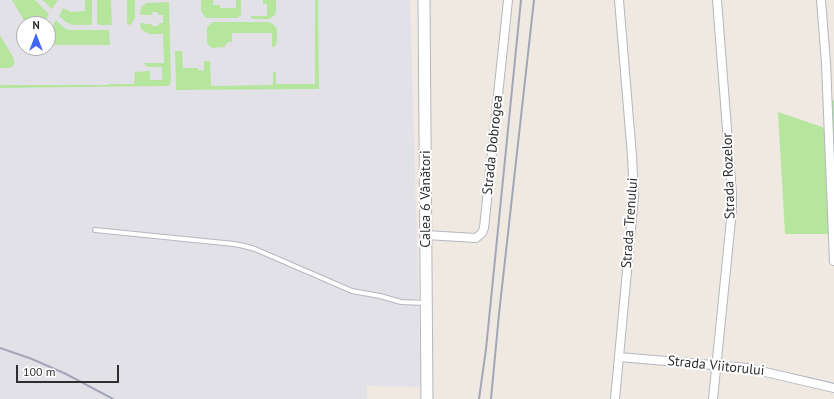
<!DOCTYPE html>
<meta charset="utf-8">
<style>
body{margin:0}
#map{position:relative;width:834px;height:399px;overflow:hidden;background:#efe9e1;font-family:"PT Sans",sans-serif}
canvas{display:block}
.north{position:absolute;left:16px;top:16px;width:40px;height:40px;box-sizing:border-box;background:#fff;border:1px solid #ababab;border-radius:50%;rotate:0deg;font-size:11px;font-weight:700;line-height:16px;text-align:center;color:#2e2e2e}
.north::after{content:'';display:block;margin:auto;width:14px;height:18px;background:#4264fb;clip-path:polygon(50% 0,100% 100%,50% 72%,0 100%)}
.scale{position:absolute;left:16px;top:365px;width:103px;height:18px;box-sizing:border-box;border:2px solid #2e2e2e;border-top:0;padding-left:5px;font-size:12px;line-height:14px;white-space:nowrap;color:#2e2e2e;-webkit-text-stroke:3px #fff;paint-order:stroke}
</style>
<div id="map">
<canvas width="834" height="399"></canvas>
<div class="north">N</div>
<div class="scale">100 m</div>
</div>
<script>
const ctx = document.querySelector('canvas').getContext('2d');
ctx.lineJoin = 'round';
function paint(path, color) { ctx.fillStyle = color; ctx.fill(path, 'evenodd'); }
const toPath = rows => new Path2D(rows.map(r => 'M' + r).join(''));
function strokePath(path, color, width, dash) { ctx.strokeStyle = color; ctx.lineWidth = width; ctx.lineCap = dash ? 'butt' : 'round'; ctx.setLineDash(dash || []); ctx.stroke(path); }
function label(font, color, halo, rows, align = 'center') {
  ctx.font = font + ' "PT Sans",sans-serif'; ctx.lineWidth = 4; ctx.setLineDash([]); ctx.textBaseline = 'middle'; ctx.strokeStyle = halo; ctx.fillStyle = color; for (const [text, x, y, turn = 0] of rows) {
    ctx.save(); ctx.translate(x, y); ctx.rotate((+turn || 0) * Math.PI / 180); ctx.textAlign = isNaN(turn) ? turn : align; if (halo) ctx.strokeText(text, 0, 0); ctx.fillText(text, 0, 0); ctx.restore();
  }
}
paint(toPath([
 [0,0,410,0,421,387,367,386,367,399,0,399],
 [24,24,48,24,48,48,24,48]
]), '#e3e1e8');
paint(toPath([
 [12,0,35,0,49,14,44,24,26,24],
 [42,0,58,0,52,9],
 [85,0,92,0,92,23,91,25,72,25,66,22,59,16,63,8,71,12,85,11],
 [97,0,111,0,112,25,99,25,98,24,97,22],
 [127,0,135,0,135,18,132,23,130,25,127,24],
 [201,0,213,0,213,5,220,5,220,8,236,8,236,0,241,0,241,14,240,16,237,18,208,18,205,17,201,11],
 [263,0,276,0,276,12,275,15,269,19,253,19,250,16,267,16,267,4,263,4],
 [315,0,318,0,319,89,176,90,175,51,182,51,183,68,198,68,198,70,204,71,204,61,210,61,211,86,273,85,273,72,276,72,276,84,315,84],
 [169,2,171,82,169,86,0,88,0,85,108,85,108,84,134,84,135,72,150,71,150,80,162,80,162,67,148,67,145,65,144,63,164,63,163,34,149,34,141,29,140,25,141,23,145,23,145,24,152,24,152,26,158,26,159,23,163,23,163,15,158,15,158,12,152,12,152,15,142,15,140,14,140,12,142,6,147,3],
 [56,20,62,26,66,29,71,30,109,30,110,45,48,45,48,35],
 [213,22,269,22,273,24,277,29,277,41,276,44,274,47,272,47,272,33,232,33,232,42,228,42,227,44,225,45,225,47,212,48,209,46,207,43,207,28,211,23],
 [0,35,14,59,14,64,13,66,10,68,0,68],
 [832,99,834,101,834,164],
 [778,112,825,128,829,234,785,234]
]), '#b6e59e');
const lane = toPath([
 [95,230,234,244,244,246,255,249,352,291,380,296,401,302,425,303]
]);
const street = toPath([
 [821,0,826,63,834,261],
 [426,235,476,238,482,233,484,228,508,0],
 [619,357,748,368,834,388],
 [615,399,634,197,632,156,619,0],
 [713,399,732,210,732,194,717,0]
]);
const secondary = toPath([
 [424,0,427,399]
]);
strokePath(lane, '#b4b7c1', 6);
strokePath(street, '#b4b7c1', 10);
strokePath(secondary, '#b4b7c1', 13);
strokePath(lane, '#fff', 4);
strokePath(street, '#fff', 8);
strokePath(secondary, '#fff', 11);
strokePath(toPath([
 [0,348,32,359,66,374,113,399],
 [479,399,486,349,521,0],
 [491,399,499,314,534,0]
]), '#a3a6b8', 2);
label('14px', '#2e2e2e', '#fff', [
 ["Strada Dobrogea",493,145,-84],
 ["Strada Rozelor",729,176,-92],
 ["Calea 6 Vânători",426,199,-90],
 ["Strada Trenului",630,223,-86],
 ["Strada Viitorului",716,366,6]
]);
</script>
